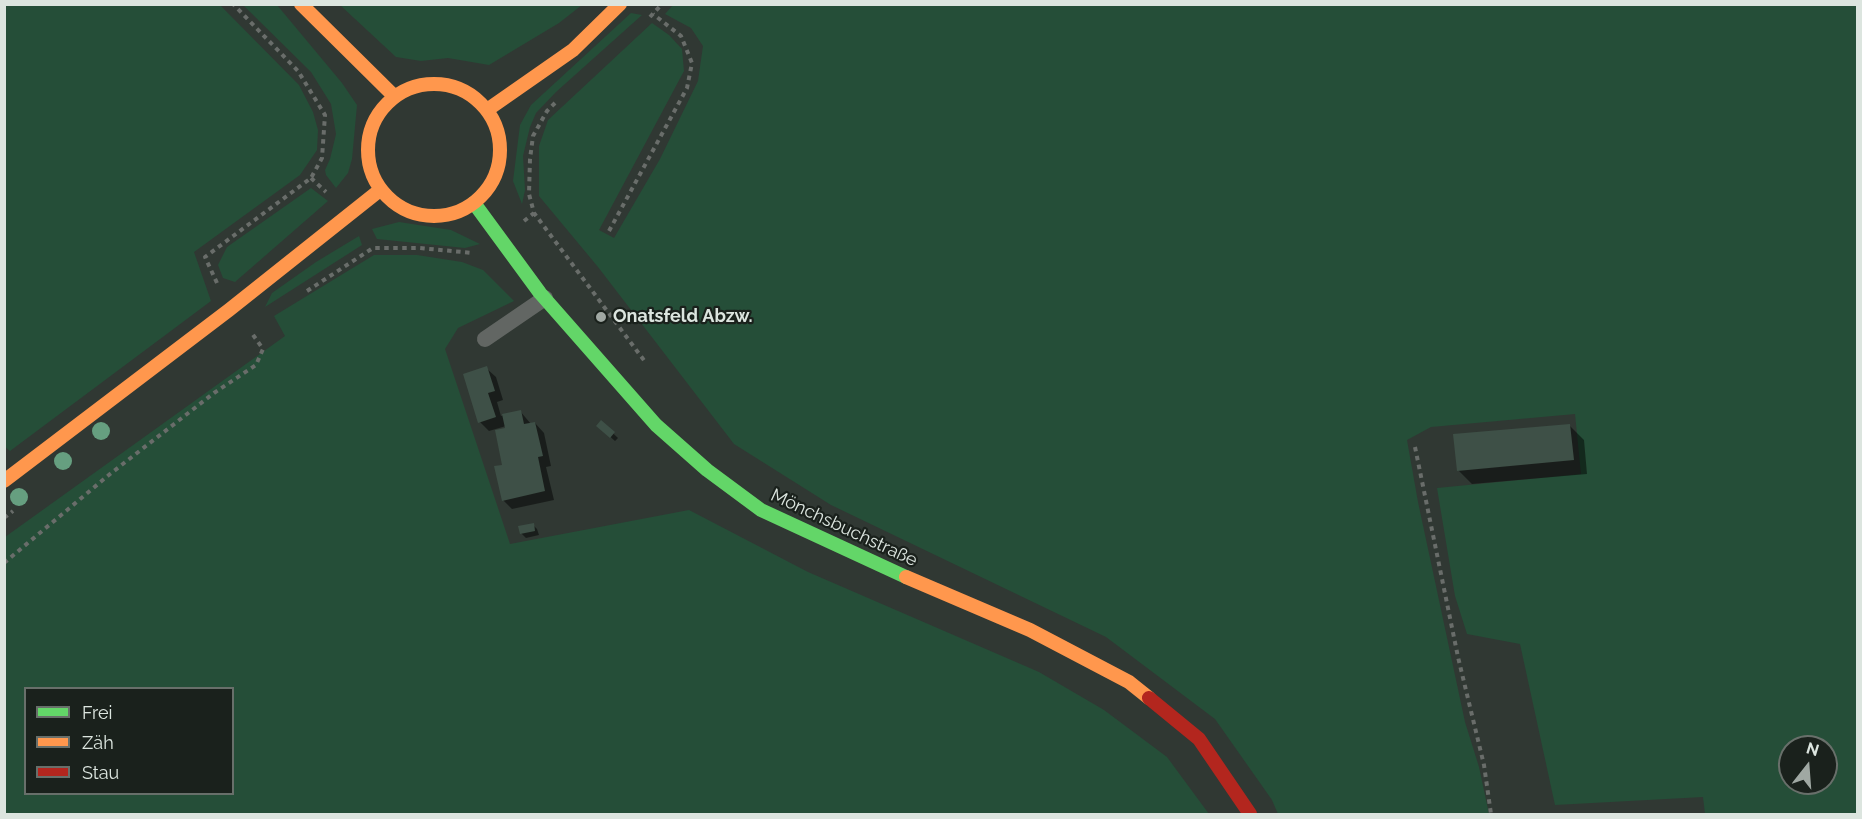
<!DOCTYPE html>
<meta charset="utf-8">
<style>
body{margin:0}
#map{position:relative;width:1862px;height:819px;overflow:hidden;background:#303833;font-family:Raleway,sans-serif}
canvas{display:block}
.frame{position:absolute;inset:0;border:6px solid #dce5df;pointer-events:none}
.legend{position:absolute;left:24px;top:687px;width:210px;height:108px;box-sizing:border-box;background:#1a211c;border:2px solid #686f6a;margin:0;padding:8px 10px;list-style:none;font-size:18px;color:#dce5df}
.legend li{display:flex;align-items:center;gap:12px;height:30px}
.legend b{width:30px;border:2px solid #686f6a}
.north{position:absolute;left:1778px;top:735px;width:60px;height:60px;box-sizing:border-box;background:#1a211c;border:2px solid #686f6a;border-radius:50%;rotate:17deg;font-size:16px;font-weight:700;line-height:24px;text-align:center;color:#dce5df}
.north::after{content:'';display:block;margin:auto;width:21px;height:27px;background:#a0a8a3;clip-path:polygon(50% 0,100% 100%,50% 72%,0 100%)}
</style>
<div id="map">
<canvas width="1862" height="819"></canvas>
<div class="frame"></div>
<ul class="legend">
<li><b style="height:8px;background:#63d668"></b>Frei</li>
<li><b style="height:8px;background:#ff974d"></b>Zäh</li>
<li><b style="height:8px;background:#b3261e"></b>Stau</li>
</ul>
<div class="north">N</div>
</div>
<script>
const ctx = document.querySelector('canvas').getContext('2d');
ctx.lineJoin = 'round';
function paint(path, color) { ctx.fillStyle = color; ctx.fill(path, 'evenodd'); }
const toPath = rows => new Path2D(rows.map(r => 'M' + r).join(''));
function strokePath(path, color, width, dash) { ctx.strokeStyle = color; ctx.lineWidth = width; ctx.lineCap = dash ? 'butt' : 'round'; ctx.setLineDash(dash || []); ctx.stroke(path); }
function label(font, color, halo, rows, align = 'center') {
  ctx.font = font + ' Raleway,sans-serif'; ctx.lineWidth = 4.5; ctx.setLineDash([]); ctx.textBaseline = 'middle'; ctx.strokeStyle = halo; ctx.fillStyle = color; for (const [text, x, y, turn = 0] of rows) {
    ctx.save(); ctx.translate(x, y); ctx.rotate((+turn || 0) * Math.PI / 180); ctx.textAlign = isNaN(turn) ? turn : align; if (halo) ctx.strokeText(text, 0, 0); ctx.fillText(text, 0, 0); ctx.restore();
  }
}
paint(toPath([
 [4,5,220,5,299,85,313,112,318,130,317,150,300,175,194,252,211,301,10,451,4,446],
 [243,5,277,5,342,83,357,105,352,159,348,173,336,188,326,175,325,170,330,159,336,134,331,104,311,72],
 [340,5,582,5,559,23,489,65,448,58,421,61,396,57],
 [673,5,1857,5,1857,814,1705,814,1703,797,1555,805,1520,644,1467,634,1455,596,1437,488,1581,474,1575,414,1431,427,1407,440,1418,502,1465,722,1479,767,1489,814,1278,814,1272,800,1215,719,1106,637,831,505,734,444,598,267,539,196,539,146,548,120,652,23,669,35,682,49,684,71,599,230,614,238,660,159,698,81,703,46,691,28,665,14],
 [1790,747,1826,747,1826,783,1790,783],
 [631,13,642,15,556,92,536,113,530,127,523,156,525,190,522,204,513,181,520,125,531,105],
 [311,188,328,201,235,282,223,278,218,265,227,247],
 [399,222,451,230,480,244,465,248,377,239,372,229],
 [359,236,362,245,265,307,272,293,316,262],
 [374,255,417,255,462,262,483,270,514,301,458,328,445,349,510,544,689,510,808,572,1039,672,1104,710,1167,757,1209,814,5,814,5,537,285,336,274,316],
 [26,688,232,688,232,794,26,794]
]), '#254e38');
paint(toPath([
 [486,368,496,377,503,400,497,402,501,416,520,411,531,424,535,423,544,433,551,466,546,467,554,500,512,509,503,500,506,426,489,431,480,422],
 [601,422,618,438,615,441,598,426],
 [1570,426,1584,440,1587,474,1472,484,1458,470],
 [533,525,537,529,539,535,526,538,521,533]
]), '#0007');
paint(toPath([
 [487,366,495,391,488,393,496,417,478,423,463,374],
 [521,410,524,424,535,422,543,456,538,457,545,491,502,501,494,466,502,465,495,430,505,428,502,414],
 [601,420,615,432,610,438,596,426],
 [1570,424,1574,460,1457,471,1453,434],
 [534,523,535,531,520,534,518,526]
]), '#3e5047');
strokePath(toPath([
 [650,17,662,4],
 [555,103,547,111,533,136,530,159,529,194,534,213,646,363],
 [311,178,326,192],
 [524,221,534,213],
 [609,231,687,88,692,63,681,36,653,14],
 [217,283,205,257,311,178,322,158,325,115,298,71,233,4],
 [307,291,373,248,419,248,473,253],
 [1415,447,1458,657,1484,765,1491,814],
 [4,518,13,511],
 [4,563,110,474,214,393,256,365,263,349,251,332]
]), '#696d6a', 4, [4.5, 4.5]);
strokePath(toPath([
 [485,339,545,298]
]), '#626663', 16);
strokePath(toPath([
 [474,203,540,293,656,425,707,470,761,510,906,577]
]), '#63d668', 14);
strokePath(toPath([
 [301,4,394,96],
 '368 150a66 66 0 1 1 132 0a66 66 0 1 1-132 0Z',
 [487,110,573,50,620,4],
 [4,481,229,310,380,190],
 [906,577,1030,630,1129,682,1149,698]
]), '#ff974d', 14);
strokePath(toPath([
 [1149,698,1199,739,1250,814]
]), '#b3261e', 14);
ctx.fillStyle = '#669f80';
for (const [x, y] of [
 [101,431],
 [63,461],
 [19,497]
]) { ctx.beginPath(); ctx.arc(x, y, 9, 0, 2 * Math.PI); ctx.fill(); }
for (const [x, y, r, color] of [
 [601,317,6,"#a0a8a3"]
]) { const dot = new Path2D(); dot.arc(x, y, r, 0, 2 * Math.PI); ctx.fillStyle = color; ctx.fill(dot); strokePath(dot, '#1a211c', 2); }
label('bold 18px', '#dce5df', '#1a211c', [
 ["Onatsfeld Abzw.",613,317]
], 'left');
label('18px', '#dce5df', '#1a211c', [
 ["Mönchsbuchstraße",844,528,25]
]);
</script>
